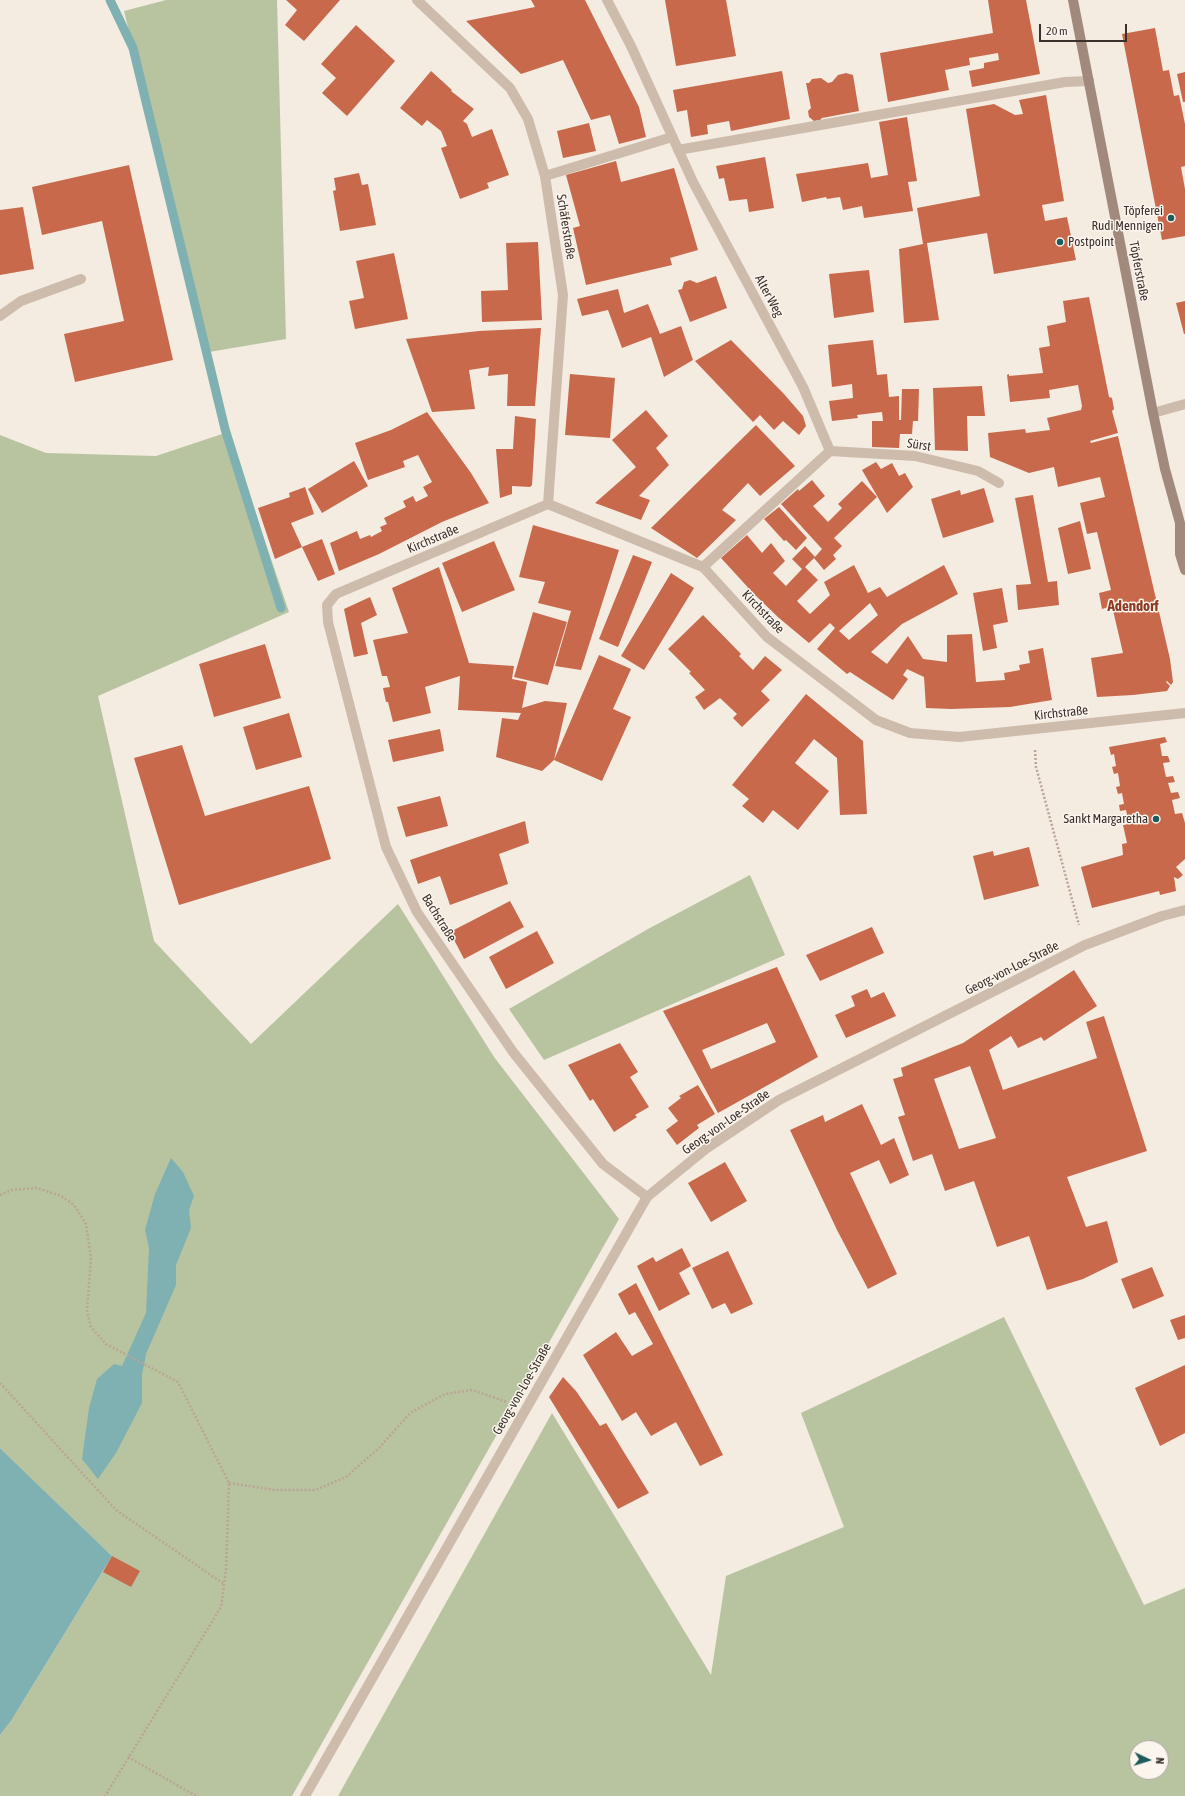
<!DOCTYPE html>
<meta charset="utf-8">
<style>
body{margin:0}
#map{position:relative;width:1185px;height:1796px;overflow:hidden;background:#f4ebe1;font-family:"Asap Condensed",sans-serif}
canvas{display:block}
.north{position:absolute;left:1129px;top:1740px;width:40px;height:40px;box-sizing:border-box;background:#fbf5ee;border:1px solid #aea6a0;border-radius:50%;rotate:94deg;font-size:11px;font-weight:700;line-height:16px;text-align:center;color:#3b302b}
.north::after{content:'';display:block;margin:auto;width:14px;height:18px;background:#1f5a5e;clip-path:polygon(50% 0,100% 100%,50% 72%,0 100%)}
.scale{position:absolute;left:1039px;top:24px;width:88px;height:18px;box-sizing:border-box;border:2px solid #3b302b;border-top:0;padding-left:5px;font-size:12px;line-height:14px;white-space:nowrap;color:#3b302b;-webkit-text-stroke:3px #fbf5ee;paint-order:stroke}
</style>
<div id="map">
<canvas width="1185" height="1796"></canvas>
<div class="north">N</div>
<div class="scale">20 m</div>
</div>
<script>
const ctx = document.querySelector('canvas').getContext('2d');
ctx.lineJoin = 'round';
function paint(path, color) { ctx.fillStyle = color; ctx.fill(path, 'evenodd'); }
const toPath = rows => new Path2D(rows.map(r => 'M' + r).join(''));
function strokePath(path, color, width, dash) { ctx.strokeStyle = color; ctx.lineWidth = width; ctx.lineCap = dash ? 'butt' : 'round'; ctx.setLineDash(dash || []); ctx.stroke(path); }
function label(font, color, halo, rows, align = 'center') {
  ctx.font = font + ' "Asap Condensed",sans-serif'; ctx.lineWidth = 3; ctx.setLineDash([]); ctx.textBaseline = 'middle'; ctx.strokeStyle = halo; ctx.fillStyle = color; for (const [text, x, y, turn = 0] of rows) {
    ctx.save(); ctx.translate(x, y); ctx.rotate((+turn || 0) * Math.PI / 180); ctx.textAlign = isNaN(turn) ? turn : align; if (halo) ctx.strokeText(text, 0, 0); ctx.fillText(text, 0, 0); ctx.restore();
  }
}
paint(toPath([
 [166,0,277,0,286,339,209,352,124,11],
 [228,432,289,612,98,696,154,941,251,1044,398,904,494,1057,619,1219,292,1796,0,1796,0,1735,11,1721,112,1556,0,1448,0,435,46,453,156,456],
 [750,875,785,955,544,1060,509,1009,648,929],
 [1004,1317,1144,1605,1185,1588,1185,1796,338,1796,552,1413,711,1675,726,1576,844,1527,801,1413],
 [1137,1748,1161,1748,1161,1772,1137,1772]
]), '#b8c4a0');
paint(toPath([
 [171,1158,183,1172,194,1196,189,1210,191,1228,176,1265,176,1285,146,1354,142,1375,142,1403,116,1453,98,1479,82,1459,89,1408,97,1379,114,1364,122,1366,146,1313,149,1248,145,1230,155,1194],
 [0,1448,112,1556,11,1721,0,1735]
]), '#7fb0b2');
strokePath(toPath([
 [110,0,133,48,225,429,281,608]
]), '#7fb0b2', 9);
paint(toPath([
 [286,0,340,0,304,41,285,25,297,10],
 [531,0,585,0,639,107,646,137,619,144,610,115,591,120,563,60,521,74,466,21,535,7],
 [665,0,726,0,736,56,676,66],
 [988,0,1026,0,1040,74,972,87,969,71,984,68,984,63,999,60,998,53,969,58,970,65,945,70,949,90,888,102,880,53,993,33],
 [356,25,395,61,347,116,322,93,336,78,321,64],
 [1155,28,1163,71,1169,70,1174,96,1179,95,1185,124,1185,166,1181,167,1185,189,1185,236,1162,240,1122,34],
 [431,71,452,90,451,91,474,109,463,121,467,124,472,137,492,129,509,175,487,183,489,188,460,199,441,148,447,146,441,131,427,120,422,126,400,108],
 [782,71,790,119,731,131,729,121,707,125,708,134,691,137,687,110,677,112,673,90],
 [1185,72,1185,102,1183,102,1177,74],
 [846,73,853,75,859,111,822,118,820,120,814,121,809,117,808,111,811,108,806,83,809,83,812,79,821,78,828,83,832,82,838,75],
 [1046,95,1064,201,1042,205,1045,221,1067,217,1076,260,994,274,987,233,927,243,939,320,904,323,899,249,923,244,917,208,980,196,966,109,994,104,1015,115,1023,114,1019,100],
 [907,117,917,181,908,182,913,211,864,218,862,206,843,210,840,197,827,199,826,197,802,202,796,174,868,163,871,178,888,175,879,122],
 [589,123,596,151,563,158,557,131],
 [765,157,774,208,749,212,747,199,729,201,724,178,719,179,716,166],
 [616,161,621,182,674,168,698,250,670,258,672,265,586,285,573,228,580,226,566,175],
 [129,165,173,360,75,382,64,334,124,321,102,221,42,235,32,187],
 [359,173,362,185,368,184,376,225,340,231,333,191,336,190,334,178],
 [23,207,34,269,0,275,0,210],
 [538,242,542,320,482,322,481,291,508,290,506,243],
 [394,253,408,319,355,329,349,301,364,298,356,261],
 [869,270,874,312,834,318,829,274],
 [716,276,727,308,690,322,678,290,682,289,684,282,690,280,697,283],
 [618,289,624,313,648,304,660,334,681,326,693,360,664,377,651,337,622,348,608,310,582,316,577,299],
 [1089,297,1109,397,1112,398,1114,409,1112,411,1118,433,1090,441,1091,443,1118,436,1170,659,1173,682,1171,685,1167,681,1166,682,1170,686,1167,691,1133,695,1097,697,1091,658,1123,653,1112,606,1102,609,1099,593,1111,590,1097,532,1087,534,1080,503,1105,497,1100,477,1058,487,1054,467,1029,473,990,457,988,433,1025,429,1026,433,1050,430,1047,418,1081,410,1082,406,1078,385,1049,390,1050,398,1010,402,1007,375,1009,374,1009,376,1043,373,1039,348,1050,346,1047,326,1066,322,1063,301],
 [1185,301,1185,334,1184,334,1176,303],
 [541,328,535,406,507,406,508,374,488,376,489,367,469,370,475,409,432,412,406,339,479,331],
 [731,340,784,394,803,416,806,426,799,435,783,421,774,430,760,415,753,422,695,361],
 [873,340,877,375,887,374,889,397,899,396,899,420,901,420,902,389,919,389,918,421,913,421,912,434,900,434,899,448,872,447,872,421,883,421,882,412,857,415,858,418,832,421,829,401,853,398,852,384,832,387,828,345],
 [570,374,615,378,610,438,565,435],
 [982,386,985,416,967,416,968,451,935,450,933,388],
 [646,410,668,436,656,448,669,465,639,496,650,500,641,520,595,503,636,467,612,440],
 [427,412,471,473,489,503,442,522,379,554,339,571,330,543,357,531,360,539,370,535,371,537,382,531,380,527,387,524,384,518,406,507,403,501,413,496,416,502,428,496,423,487,432,482,418,455,403,461,405,467,368,480,355,443,391,430],
 [515,416,536,419,532,485,530,487,512,486,512,494,500,498,496,449,513,449],
 [756,425,795,466,760,496,748,483,722,510,736,520,697,558,651,528],
 [354,461,368,486,322,513,308,489],
 [876,462,881,469,892,463,899,476,905,473,913,487,887,513,862,470],
 [812,480,825,496,813,506,828,522,842,508,838,504,862,481,877,497,834,538,842,546,833,555,836,559,824,570,814,558,805,567,818,580,797,601,810,614,830,595,824,582,854,565,868,593,880,587,887,597,944,565,958,594,902,624,871,652,887,664,908,636,923,659,947,662,947,635,972,634,976,682,1005,680,1004,673,1020,670,1019,665,1030,663,1028,651,1043,648,1052,700,1010,707,951,709,926,708,924,677,907,669,903,675,908,679,893,700,850,672,847,674,817,649,835,628,830,623,809,643,779,618,754,594,721,558,747,535,762,553,771,543,785,561,773,573,786,586,802,569,792,559,805,546,815,557,822,549,781,504,798,489,799,491],
 [870,603,878,615,849,640,839,631],
 [305,487,314,514,291,523,302,547,322,539,335,574,318,581,302,547,275,559,258,508,290,497,289,493],
 [984,488,994,522,943,538,931,499,960,490,961,495],
 [1033,495,1048,582,1057,581,1059,605,1018,610,1016,585,1031,584,1015,498],
 [779,507,807,538,796,550,786,540,784,541,764,519],
 [1080,521,1091,569,1068,574,1058,528],
 [533,525,619,550,581,670,555,666,571,611,538,603,545,582,519,577],
 [494,541,515,590,462,612,442,563],
 [633,555,652,562,618,647,599,639],
 [439,567,469,663,514,666,512,679,527,682,522,708,545,701,567,703,554,760,599,655,631,669,613,709,631,717,602,781,554,760,542,771,496,757,502,718,518,720,521,713,458,710,460,676,425,687,431,713,393,722,388,702,386,702,383,688,390,687,387,676,382,676,373,640,408,633,392,588],
 [671,573,694,588,644,670,621,656],
 [1002,588,1008,622,993,625,997,648,983,651,973,593],
 [370,597,377,615,361,623,368,654,354,657,344,609],
 [533,612,567,622,548,685,514,677],
 [703,615,741,654,739,656,753,670,765,656,782,670,761,691,770,700,742,727,733,718,737,714,720,698,704,710,695,697,705,690,689,673,691,672,668,649],
 [265,644,281,698,214,717,199,664],
 [806,694,863,741,867,814,840,815,837,758,814,739,795,763,829,791,798,830,773,810,763,823,742,806,749,799,732,785],
 [289,713,302,757,256,770,243,727],
 [440,729,444,751,393,762,388,740],
 [1165,737,1167,742,1160,744,1162,756,1168,756,1170,762,1163,763,1166,777,1173,776,1175,782,1168,783,1171,793,1178,792,1180,798,1172,800,1175,814,1182,813,1185,823,1185,859,1176,867,1183,875,1178,879,1174,877,1176,891,1160,895,1159,891,1092,908,1081,867,1123,855,1122,844,1127,843,1123,825,1129,824,1126,810,1120,811,1119,805,1124,804,1122,793,1118,794,1116,787,1120,786,1118,773,1114,774,1112,767,1116,766,1114,754,1111,755,1109,747],
 [182,745,205,816,309,786,331,859,179,905,134,758],
 [440,796,448,826,406,837,397,807],
 [525,821,529,843,499,854,508,884,450,905,440,876,418,884,410,860],
 [1029,847,1039,886,984,900,973,856,993,851,994,856],
 [510,901,524,927,464,959,450,932],
 [872,927,884,953,820,981,806,955],
 [537,931,554,963,506,989,489,957],
 [777,967,818,1057,718,1113,663,1011],
 [767,1023,776,1042,711,1069,702,1050],
 [1074,970,1097,1006,1044,1041,1041,1037,1018,1048,1011,1036,989,1050,1003,1090,1097,1058,1086,1022,1104,1016,1147,1151,1067,1177,1086,1227,1107,1221,1118,1262,1083,1279,1047,1290,1029,1236,997,1247,974,1181,945,1191,932,1154,913,1161,898,1117,905,1115,893,1079,903,1076,901,1068,963,1043],
 [970,1066,996,1138,959,1149,934,1079],
 [867,989,871,998,884,992,896,1016,846,1038,835,1015,855,1006,851,996],
 [620,1043,638,1072,630,1077,649,1107,635,1115,637,1117,614,1132,593,1099,590,1101,568,1065],
 [698,1085,715,1114,697,1125,699,1128,677,1145,666,1130,678,1121,668,1108,681,1098,679,1096],
 [862,1104,881,1145,894,1138,909,1175,890,1184,879,1160,850,1173,897,1274,868,1289,837,1230,790,1130,823,1115,825,1122],
 [725,1162,747,1201,711,1222,688,1183],
 [682,1248,691,1266,679,1273,690,1294,659,1311,637,1266,653,1257,656,1262],
 [728,1251,753,1304,731,1314,725,1303,712,1309,692,1268],
 [1152,1267,1164,1296,1133,1309,1121,1279],
 [636,1283,723,1455,700,1466,676,1422,651,1436,636,1412,622,1421,583,1355,616,1332,632,1356,653,1344,635,1312,629,1315,618,1294],
 [1185,1315,1185,1338,1178,1340,1170,1320],
 [1185,1365,1185,1433,1160,1446,1135,1388],
 [563,1377,576,1391,600,1426,606,1423,649,1493,618,1509,549,1397],
 [112,1556,140,1571,131,1587,103,1572]
]), '#c8694b');
strokePath(toPath([
 [1035,750,1036,767,1079,925],
 [0,1195,12,1190,37,1188,61,1196,74,1205,86,1224,91,1258,87,1311,91,1327,106,1344,178,1382,229,1483,226,1570,221,1607,105,1796],
 [0,1383,116,1510,224,1584],
 [229,1483,275,1490,315,1490,346,1477,379,1448,410,1413,445,1394,472,1390,507,1402],
 [128,1757,196,1796]
]), '#b9a596', 2.5, [2, 2]);
strokePath(toPath([
 [678,150,1065,82,1089,81],
 [545,176,672,137],
 [0,316,21,301,81,279],
 [1153,413,1185,404],
 [305,1796,647,1197]
]), '#cdbbac', 10);
strokePath(toPath([
 [417,0,510,88,528,119,545,176,563,295,548,504],
 [607,0,631,46,693,182,803,387,830,451,703,567],
 [830,451,915,456,978,471,999,483],
 [1185,713,959,737,910,733,876,720,767,637,703,567,548,504,336,594,327,605,328,622,386,847,417,912,513,1052,603,1164,647,1197,707,1148,779,1100,1085,945,1162,916,1185,910]
]), '#cdbbac', 10);
strokePath(toPath([
 [1073,0,1153,413,1165,469,1180,523,1180,554,1185,570]
]), '#a18a7d', 10);
for (const [x, y, r, color] of [
 [1171,218,4,"#1f5a5e"],
 [1060,242,4,"#1f5a5e"],
 [1156,819,4,"#1f5a5e"]
]) { const dot = new Path2D(); dot.arc(x, y, r, 0, 2 * Math.PI); ctx.fillStyle = color; ctx.fill(dot); strokePath(dot, '#fbf5ee', 1.5); }
label('13px', '#3b302b', '#fbf5ee', [
 ["Töpferei",1163,211],
 ["Rudi Mennigen",1163,226],
 ["Postpoint",1068,242,"left"],
 ["Sankt Margaretha",1148,819]
], 'right');
label('13px', '#3b302b', '#fbf5ee', [
 ["Schäferstraße",566,227,81],
 ["Töpferstraße",1139,271,79],
 ["Alter Weg",769,296,62],
 ["Sürst",919,445,9],
 ["Kirchstraße",433,539,-23],
 ["Kirchstraße",763,612,46],
 ["Kirchstraße",1061,713,-6],
 ["Bachstraße",439,918,58],
 ["Georg-von-Loe-Straße",1012,968,-27],
 ["Georg-von-Loe-Straße",726,1122,-35],
 ["Georg-von-Loe-Straße",522,1389,-60]
]);
label('bold 15px', '#8c3b22', '#fbf5ee', [
 ["Adendorf",1133,606]
]);
</script>
